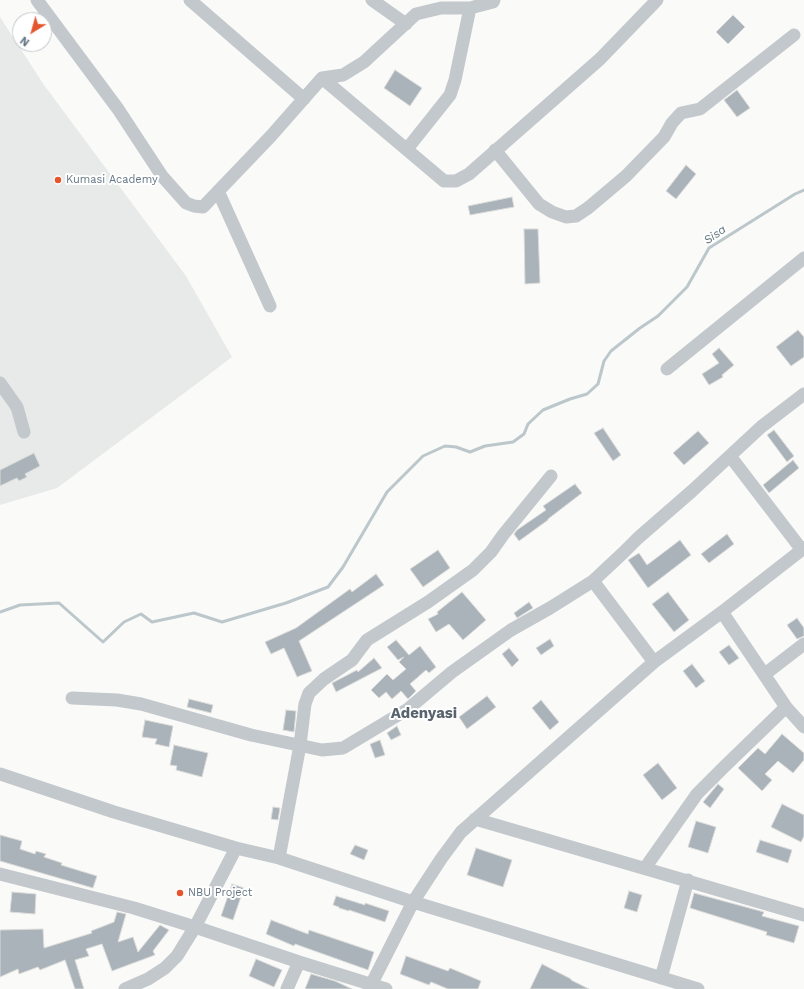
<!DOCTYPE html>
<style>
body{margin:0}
#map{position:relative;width:804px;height:989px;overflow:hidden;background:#fafaf8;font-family:"Work Sans",sans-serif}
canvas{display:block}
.north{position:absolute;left:12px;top:12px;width:40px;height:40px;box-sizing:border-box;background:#fff;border:1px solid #c1c8cd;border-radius:50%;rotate:217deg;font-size:11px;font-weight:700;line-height:16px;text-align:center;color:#657683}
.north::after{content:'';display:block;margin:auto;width:14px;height:18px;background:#e4572e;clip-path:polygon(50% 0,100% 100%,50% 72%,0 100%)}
</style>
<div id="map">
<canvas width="804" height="989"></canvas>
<div class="north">N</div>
</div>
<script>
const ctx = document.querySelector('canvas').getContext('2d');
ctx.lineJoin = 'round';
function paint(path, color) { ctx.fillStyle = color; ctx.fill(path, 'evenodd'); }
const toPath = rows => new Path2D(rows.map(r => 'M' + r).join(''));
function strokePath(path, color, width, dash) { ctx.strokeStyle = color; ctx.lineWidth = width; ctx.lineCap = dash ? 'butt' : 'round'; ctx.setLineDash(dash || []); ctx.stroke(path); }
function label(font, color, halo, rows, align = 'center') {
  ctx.font = font + ' "Work Sans",sans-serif'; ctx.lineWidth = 4; ctx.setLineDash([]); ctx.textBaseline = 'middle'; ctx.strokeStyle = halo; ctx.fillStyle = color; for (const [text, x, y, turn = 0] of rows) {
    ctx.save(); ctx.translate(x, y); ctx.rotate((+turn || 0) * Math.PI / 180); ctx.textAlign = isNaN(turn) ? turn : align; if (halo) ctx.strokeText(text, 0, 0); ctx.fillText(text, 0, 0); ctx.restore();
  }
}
paint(toPath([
 [0,17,44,85,186,276,232,357,199,382,57,488,0,505]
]), '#e8e9e9');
strokePath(toPath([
 [0,612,20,605,59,603,103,642,124,622,141,614,152,622,194,613,222,622,286,603,328,587,343,567,387,492,423,456,445,446,456,447,470,452,485,446,513,442,524,434,528,424,543,410,570,399,587,394,598,384,604,361,611,351,640,328,658,316,687,287,709,248,795,194,804,190]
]), '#bbc7cb', 3);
const building = toPath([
 [733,15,745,27,728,44,716,32,733,15],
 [395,70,422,88,410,106,384,88,395,70],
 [737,90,750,108,737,117,724,100,737,90],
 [686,165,696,174,676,199,666,191,686,165],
 [512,197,514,207,470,215,468,206,512,197],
 [524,229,538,229,540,283,525,284,524,229],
 [798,330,804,337,804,357,791,366,776,347,798,330],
 [719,348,734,365,722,375,723,377,709,385,702,374,719,363,712,354,719,348],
 [603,428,621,455,613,461,594,433,603,428],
 [774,430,794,456,787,462,767,435,774,430],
 [698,431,709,443,684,465,673,453,698,431],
 [34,453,40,466,25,474,27,477,19,481,17,478,0,486,0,470,34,453],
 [793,460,799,468,769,493,763,485,793,460],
 [575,484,582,493,548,519,548,520,519,541,514,534,517,530,546,510,543,506,575,484],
 [727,534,734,544,709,563,701,554,727,534],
 [680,540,691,555,648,588,628,560,639,553,647,565,680,540],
 [438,550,450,568,423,587,410,569,438,550],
 [376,574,384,585,299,641,312,671,297,677,284,648,271,654,265,642,296,628,350,589,352,592,376,574],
 [462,592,486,620,463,640,449,624,436,632,428,619,438,614,437,612,462,592],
 [668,592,689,620,674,632,652,604,668,592],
 [529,602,533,608,517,618,514,613,529,602],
 [797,618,804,628,804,636,797,639,787,625,797,618],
 [550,639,554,646,541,655,536,648,550,639],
 [396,640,409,655,420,646,436,667,429,673,426,670,410,684,416,691,408,699,401,691,392,699,386,692,379,698,371,690,387,674,393,680,406,669,399,662,404,657,398,660,387,647,396,640],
 [729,645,739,658,729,665,719,652,729,645],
 [509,648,519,660,512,667,502,654,509,648],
 [374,658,382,668,336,692,332,683,357,670,358,672,374,658],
 [692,664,705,681,696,688,683,671,692,664],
 [487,696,496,707,467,729,459,717,487,696],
 [189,699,213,705,211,713,187,707,189,699],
 [541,700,559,722,550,730,532,708,541,700],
 [286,710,296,711,294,732,283,730,286,710],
 [145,720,173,726,169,747,155,744,157,739,142,737,145,720],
 [397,726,401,735,391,740,387,733,397,726],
 [782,734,804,753,804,760,793,773,778,761,765,774,772,780,762,791,738,768,758,748,765,754,782,734],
 [380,740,385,755,375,758,370,744,380,740],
 [174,745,208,753,202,777,176,770,177,766,170,765,174,745],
 [658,763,677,788,662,800,643,775,658,763],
 [718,784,724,789,710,808,703,802,718,784],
 [782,804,804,815,804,836,801,842,771,827,782,804],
 [273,807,280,808,278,820,271,819,273,807],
 [696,821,716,827,708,853,688,847,696,821],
 [0,835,22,841,20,849,35,854,36,851,46,854,44,857,62,863,61,865,97,876,93,888,0,861,0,835],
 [760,840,792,850,788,863,756,852,760,840],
 [355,845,368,850,364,860,350,854,355,845],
 [476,848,512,860,503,887,467,875,476,848],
 [232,884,244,888,233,920,221,916,232,884],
 [629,891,642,895,637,912,624,908,629,891],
 [12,892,36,894,35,914,10,912,12,892],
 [694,893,764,912,762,916,799,926,794,943,766,935,767,932,690,908,694,893],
 [336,896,365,905,365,903,389,911,385,922,349,910,349,911,339,908,339,907,333,905,336,896],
 [117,912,126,914,118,942,133,937,138,952,160,925,169,930,153,951,155,955,112,971,102,944,86,949,89,956,75,960,84,989,75,989,65,960,40,970,38,967,19,974,18,969,0,977,0,930,43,929,44,948,92,933,91,931,114,922,117,912],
 [271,920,308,934,309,930,374,952,368,970,295,944,294,946,266,934,271,920],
 [406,956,448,971,450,968,481,981,478,989,448,989,431,982,429,985,400,974,406,956],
 [256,959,282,970,274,987,249,976,256,959],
 [542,964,571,979,571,980,589,989,530,989,542,964],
 [311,974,335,981,352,989,305,989,311,974]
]);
paint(building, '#aab3b9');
strokePath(building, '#dcdcda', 1);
strokePath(toPath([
 [37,0,118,109,162,176,186,203,194,206,203,207,271,136,322,78,343,75,364,62,416,14,441,8,470,8,493,2,494,0],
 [190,0,304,99],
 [372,0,406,24],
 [322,78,444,181,456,181,469,174,600,59,657,0],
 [407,149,450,95,455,80,470,8],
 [495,150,539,204,552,212,566,217,576,216,588,208,626,176,664,137,672,123,681,113,700,109,794,35],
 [218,191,270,306],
 [667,369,804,258],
 [0,383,17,407,24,432],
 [730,456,802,550],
 [593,581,654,662],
 [722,612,786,707,804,727],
 [765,674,804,644],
 [72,698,117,700,141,704,251,735,322,750,343,748,408,709,452,672,511,630,550,608,593,581,624,552,638,538,692,491,761,427,804,394],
 [0,774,114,812,236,848,279,858,413,902,698,989],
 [475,819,804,915],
 [279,858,300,745,305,704,309,693,324,679,352,660,367,640,428,602,473,570,491,552,503,535,551,476],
 [645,868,697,794,725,766,786,707],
 [0,874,134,908,195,927,299,962,386,989],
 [661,978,688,880],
 [125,989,148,979,165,968,177,956,195,927,236,848],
 [287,989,299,962],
 [369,989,413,902,441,859,461,832,654,662,722,612,804,548]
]), '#c3c8cc', 13);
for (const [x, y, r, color] of [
 [58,180,4,"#e4572e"],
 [180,893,4,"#e4572e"]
]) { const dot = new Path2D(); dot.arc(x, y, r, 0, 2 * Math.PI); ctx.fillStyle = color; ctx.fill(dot); strokePath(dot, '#fff', 1.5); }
label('11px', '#657683', '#fff', [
 ["Kumasi Academy",66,180],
 ["NBU Project",188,893]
], 'left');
label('italic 12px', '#60757c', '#fff', [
 ["Sisa",715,235,-35]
]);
label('bold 15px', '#57646e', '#fff', [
 ["Adenyasi",424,714]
]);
</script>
